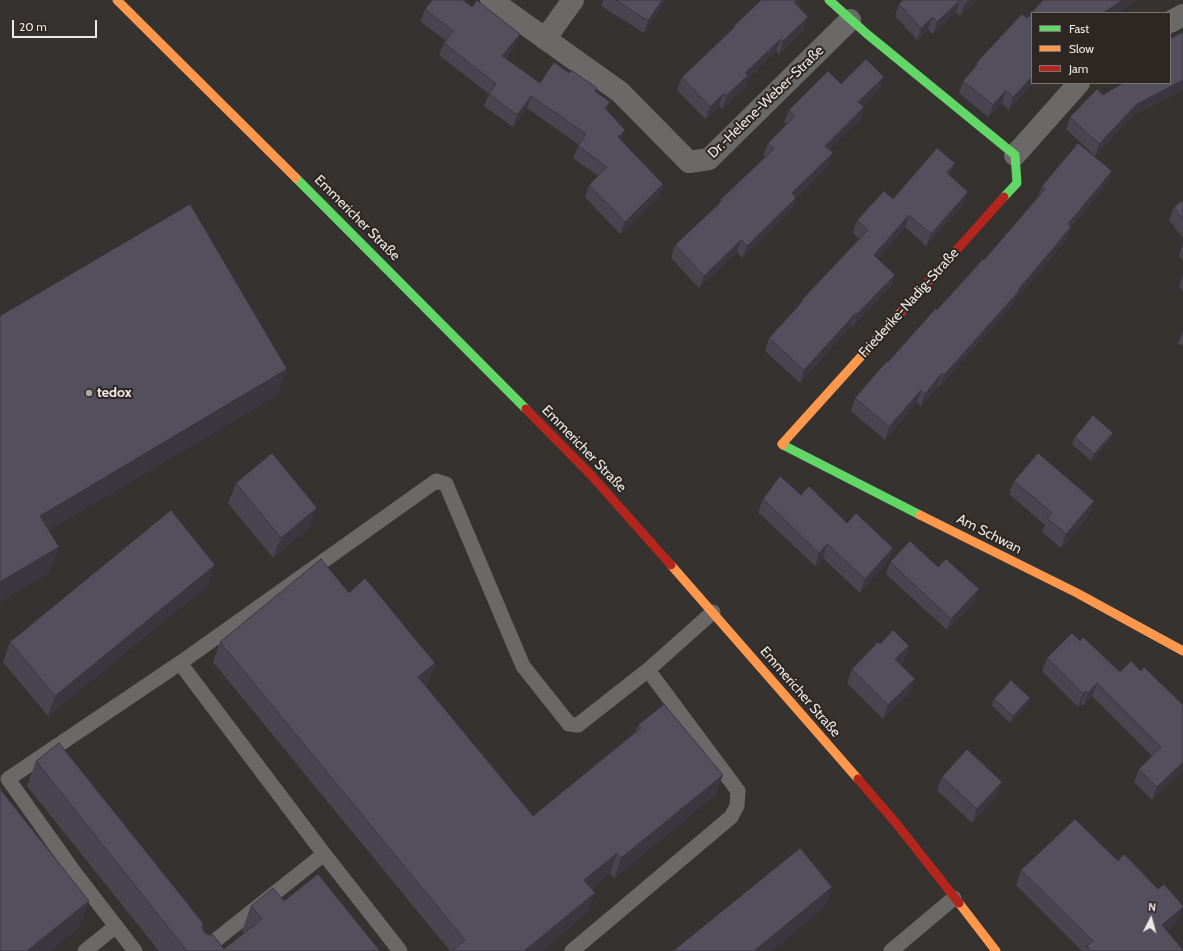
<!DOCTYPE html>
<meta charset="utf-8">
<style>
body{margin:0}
#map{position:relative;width:1183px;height:951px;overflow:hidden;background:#353230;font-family:Cabin,sans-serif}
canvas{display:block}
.legend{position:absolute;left:1031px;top:12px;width:140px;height:72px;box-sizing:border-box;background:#2d2724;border:1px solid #7a7572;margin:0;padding:5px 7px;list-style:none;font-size:12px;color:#ede9e7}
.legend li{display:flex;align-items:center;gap:8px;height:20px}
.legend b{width:20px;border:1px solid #7a7572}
.north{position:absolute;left:1131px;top:899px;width:40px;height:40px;-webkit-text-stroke:3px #2d2724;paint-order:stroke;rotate:6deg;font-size:11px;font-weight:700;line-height:16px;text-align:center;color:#ede9e7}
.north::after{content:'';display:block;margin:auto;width:14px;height:18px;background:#ede9e7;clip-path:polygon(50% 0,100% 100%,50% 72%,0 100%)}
.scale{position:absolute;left:12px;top:20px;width:85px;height:18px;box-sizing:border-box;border:2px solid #ede9e7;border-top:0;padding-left:5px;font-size:12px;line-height:14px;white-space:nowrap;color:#ede9e7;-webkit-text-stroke:3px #2d2724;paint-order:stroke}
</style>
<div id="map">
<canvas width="1183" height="951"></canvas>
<ul class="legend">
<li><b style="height:5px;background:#63d668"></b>Fast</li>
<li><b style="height:5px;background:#ff974d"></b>Slow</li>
<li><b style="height:5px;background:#b3261e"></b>Jam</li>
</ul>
<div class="north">N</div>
<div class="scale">20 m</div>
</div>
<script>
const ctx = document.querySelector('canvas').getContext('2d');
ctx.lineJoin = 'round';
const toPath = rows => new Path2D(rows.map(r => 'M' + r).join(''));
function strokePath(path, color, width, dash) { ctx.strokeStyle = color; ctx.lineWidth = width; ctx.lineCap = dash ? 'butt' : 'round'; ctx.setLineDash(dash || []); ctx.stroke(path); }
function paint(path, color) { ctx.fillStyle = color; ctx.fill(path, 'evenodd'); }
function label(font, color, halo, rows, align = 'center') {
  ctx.font = font + ' Cabin,sans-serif'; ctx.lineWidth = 4; ctx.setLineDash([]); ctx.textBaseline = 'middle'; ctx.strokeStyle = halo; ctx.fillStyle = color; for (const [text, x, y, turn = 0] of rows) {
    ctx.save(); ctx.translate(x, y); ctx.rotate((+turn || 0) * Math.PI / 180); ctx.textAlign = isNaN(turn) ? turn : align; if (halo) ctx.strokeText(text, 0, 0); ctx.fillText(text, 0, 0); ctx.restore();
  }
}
strokePath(toPath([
 [85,951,116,926],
 [135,951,75,873,8,779,180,663],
 [202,951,324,854],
 [400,951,324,854,180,663,436,481,446,484,523,666,569,724,578,725,648,670],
 [572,951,731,817,737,806,738,791,648,670,713,612],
 [891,951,954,898]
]), '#6a6968', 15);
strokePath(toPath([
 [491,0,620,92,689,162,709,159,850,20],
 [1170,22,1183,15],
 [545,39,573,0],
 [1015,155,1079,83]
]), '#6a6968', 22);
strokePath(toPath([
 [829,0,867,34,1015,155,1017,183,1004,197],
 [296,178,526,409],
 [783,445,920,515]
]), '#63d668', 9);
strokePath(toPath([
 [117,0,296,178],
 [783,445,782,444,902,311],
 [920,515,1077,593,1183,651],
 [671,565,858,779],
 [959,903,996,951]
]), '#ff974d', 9);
strokePath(toPath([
 [902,311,1004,197],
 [526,409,591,475,671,565],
 [858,779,896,823,959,903]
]), '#b3261e', 9);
paint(toPath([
 [603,0,665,0,644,33,601,6],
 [761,0,801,0,799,5,798,6,804,30,779,54,776,51,747,80,744,88,722,109,719,106,705,119,677,90,682,77,732,29,734,26],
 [903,0,977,0,960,16,956,12,933,34,928,29,917,40,895,16,899,4],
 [1043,0,1137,0,1117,13,1032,13,1032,83,1009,110,1002,103,988,117,959,93,963,81,974,69,976,63,1027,18],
 [425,9,515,46,506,58,540,83,596,92,607,110,621,141,663,184,659,197,620,234,585,197,589,185,598,176,573,158,579,145,527,108,513,127,484,106,489,94,439,55,444,43,445,40,420,21],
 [1183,32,1183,90,1132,116,1095,156,1066,129,1070,117,1103,95,1170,83],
 [884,77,879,90,863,106,864,107,860,120,829,150,833,153,828,166,796,198,791,210,742,258,737,252,699,288,671,258,675,245,719,204,720,200,765,157,763,155,768,143,787,124,784,122,789,110,841,84],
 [1112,171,1107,183,1071,227,1067,239,1015,300,1014,303,939,387,938,386,921,406,917,402,885,440,851,411,855,398,888,362,984,260,1038,197,1042,186],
 [950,176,963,204,926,246,905,227,877,259,895,275,890,287,852,327,851,326,800,383,765,351,769,338,800,304,802,300,859,239,853,233,857,220,893,199],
 [1183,200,1183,238,1169,220,1174,207],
 [1183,243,1183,261,1179,256],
 [1183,275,1183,292,1179,287],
 [1183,331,1183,345,1178,344],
 [1075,437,1110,440,1091,461,1072,444],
 [1014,481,1094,501,1089,515,1061,548,1042,532,1045,525,1009,494],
 [236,483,309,528,273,558,228,503],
 [801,495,847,523,893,548,888,561,860,593,823,558,815,566,758,512,763,499],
 [890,562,975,601,947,630,886,574],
 [208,585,48,716,3,662,10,642],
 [349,593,435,663,428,683,425,685,533,816,635,732,638,725,723,775,715,795,614,878,610,873,591,889,595,893,587,913,541,951,450,951,213,662,220,642],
 [1072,633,1183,770,1152,800,1134,782,1139,769,1152,756,1092,696,1083,706,1081,704,1078,707,1042,671,1047,658],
 [880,644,909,646,904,660,900,664,910,693,883,719,847,683,852,669],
 [1030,698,1027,705,1010,723,992,706,994,699],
 [36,761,202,927,204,932,224,949,244,933,242,931,251,906,284,901,380,951,159,951,27,786],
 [942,777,997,796,972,823,937,790],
 [1021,870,1178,922,1167,931,1183,951,1082,951,1016,885]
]), '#484450');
paint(toPath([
 [662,0,665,0,644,33,648,21],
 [796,0,801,0,799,5,789,15,794,2],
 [960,0,956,12,933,34,937,22],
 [969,0,977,0,960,16,965,4],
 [1123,0,1137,0,1117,13,1103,13],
 [808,17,804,30,779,54,783,41],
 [933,17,928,29,917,40,921,28],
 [520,34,515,46,498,68,502,56],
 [781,39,776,51,747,80,744,88,722,109,726,96,745,73],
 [884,77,879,90,854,114,858,102],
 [1032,77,1032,83,1033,83,1009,110,1013,97],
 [1183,80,1183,90,1132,116,1095,156,1099,144,1137,104],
 [1006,90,1002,103,988,117,993,105],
 [724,93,719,106,705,119,710,107],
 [531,96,527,108,513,127,517,115],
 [610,102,606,114,605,108],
 [864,107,860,120,821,158,825,146],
 [625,130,621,142,618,137],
 [833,153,828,166,787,206,792,193],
 [955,163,950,176,947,173],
 [1112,171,1107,183,1063,236,1068,224],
 [663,184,659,197,620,234,625,222],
 [968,192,963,204,926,246,931,234],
 [796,198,791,210,742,258,747,246],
 [909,215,905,227,869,268,874,255],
 [1071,227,1067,239,1015,300,1014,303,939,387,944,375,1018,290],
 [741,240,737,252,699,288,704,276],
 [895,275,890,287,852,327,857,314],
 [856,313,851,326,800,383,804,370],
 [287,369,278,395,31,541,40,516],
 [942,373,938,386,921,406,925,394],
 [921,390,917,402,885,440,889,427],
 [1113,433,1110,440,1091,461,1094,454],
 [1094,501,1089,515,1061,548,1066,534],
 [317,508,309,528,273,558,281,538],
 [827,544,823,558,815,566,819,553],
 [59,547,49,573,0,602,0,582],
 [893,548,888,561,860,593,865,579],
 [215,565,208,585,48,716,55,696],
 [979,589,975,601,947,630,951,619],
 [909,646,904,660,890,673,895,659],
 [435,663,428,683,411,697,418,677],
 [915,679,910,693,883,719,888,705],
 [1097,683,1092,696,1083,706,1088,693],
 [1086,691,1081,704,1078,707,1083,694],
 [1030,698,1027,705,1010,723,1013,716],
 [1183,762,1183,770,1152,800,1157,787],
 [723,775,715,795,614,878,621,858],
 [1002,782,997,796,972,823,977,809],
 [617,853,610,873,577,900,584,880],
 [832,887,825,907,772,951,754,951],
 [595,893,587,913,541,951,524,951],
 [89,901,80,927,50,951,27,951],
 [1183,907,1178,922,1157,940,1162,925]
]), '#3b3741');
const building = toPath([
 [432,0,463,0,472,7,477,0,479,2,520,34,502,56,540,83,554,62,569,73,571,70,597,88,595,91,610,102,605,108,625,130,618,137,663,184,625,222,589,185,607,167,578,146,586,134,531,96,517,115,489,94,496,84,444,43,453,31,425,9,432,0],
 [616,0,662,0,648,21,616,0],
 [761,0,796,0,794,2,808,17,783,41,781,39,745,73,748,75,726,96,724,93,710,107,682,77,735,27,734,26,761,0],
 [903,0,960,0,937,22,933,17,921,28,899,4,903,0],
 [960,0,969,0,965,4,960,0],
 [1043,0,1123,0,1103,13,1032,13,1032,77,1013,97,1006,90,993,105,963,81,978,64,976,63,1022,14,1027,18,1043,0],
 [1183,32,1183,80,1137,104,1099,144,1070,117,1097,89,1103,95,1123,83,1170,83,1170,39,1183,32],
 [866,59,884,77,858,102,864,107,825,146,833,153,792,193,796,198,747,246,741,240,704,276,675,245,722,201,720,200,774,149,768,143,795,116,789,110,828,71,841,84,866,59],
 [1078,143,1112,171,1068,224,1071,227,1018,290,1019,291,944,375,942,373,925,394,921,390,889,427,855,398,887,361,888,362,936,308,937,310,983,259,984,260,1045,189,1042,186,1078,143],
 [937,148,955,163,947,173,968,192,931,234,909,215,874,255,895,275,857,314,856,313,804,370,769,338,803,301,802,300,810,291,868,230,857,220,884,191,893,199,937,148],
 [1183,200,1183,219,1174,207,1183,200],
 [190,204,287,369,40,516,59,547,0,582,0,316,190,204],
 [1093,415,1113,433,1094,454,1075,437,1093,415],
 [272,453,317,508,281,538,236,483,272,453],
 [1038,453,1094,501,1066,534,1047,518,1052,513,1014,481,1038,453],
 [780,476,801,495,809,486,847,523,856,513,893,548,865,579,827,544,819,553,763,499,780,476],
 [171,510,215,565,55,696,10,642,171,510],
 [910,541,938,567,946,559,979,589,951,619,890,562,910,541],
 [321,559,349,593,365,578,435,663,418,677,533,816,641,728,638,725,664,704,723,775,621,858,617,853,584,880,595,893,524,951,452,951,465,940,220,642,321,559],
 [893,630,909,646,895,659,915,679,888,705,852,669,878,642,880,644,893,630],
 [1072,633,1080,641,1083,637,1120,672,1131,661,1141,671,1144,667,1183,705,1183,762,1157,787,1139,769,1161,747,1097,683,1088,693,1086,691,1083,694,1047,658,1072,633],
 [1011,680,1030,698,1013,716,994,699,1011,680],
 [59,743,203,923,202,927,204,932,208,935,213,935,224,949,262,919,251,906,273,888,284,901,318,874,380,951,187,951,36,761,59,743],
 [967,749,1002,782,977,809,942,777,967,749],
 [0,789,89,901,27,951,0,951,0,789],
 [1075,819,1118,861,1124,854,1158,889,1164,884,1183,906,1183,907,1162,925,1183,950,1182,951,1091,951,1087,946,1093,941,1021,870,1075,819],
 [800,848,832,887,754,951,673,951,800,848]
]);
paint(building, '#544f5d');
strokePath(building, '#3b3741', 1);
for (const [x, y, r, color] of [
 [89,393,4,"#ada9a7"]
]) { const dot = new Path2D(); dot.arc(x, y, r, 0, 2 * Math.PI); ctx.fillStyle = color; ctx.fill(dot); strokePath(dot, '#2d2724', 1.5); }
label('14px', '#ede9e7', '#2d2724', [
 ["Dr.-Helene-Weber-Straße",766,102,-44],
 ["Emmericher Straße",357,218,45],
 ["Friederike-Nadig-Straße",909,303,-48],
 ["Emmericher Straße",584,449,46],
 ["Am Schwan",989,534,27],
 ["Emmericher Straße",800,692,49]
]);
label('bold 14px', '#ede9e7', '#2d2724', [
 ["tedox",97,393]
], 'left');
</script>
